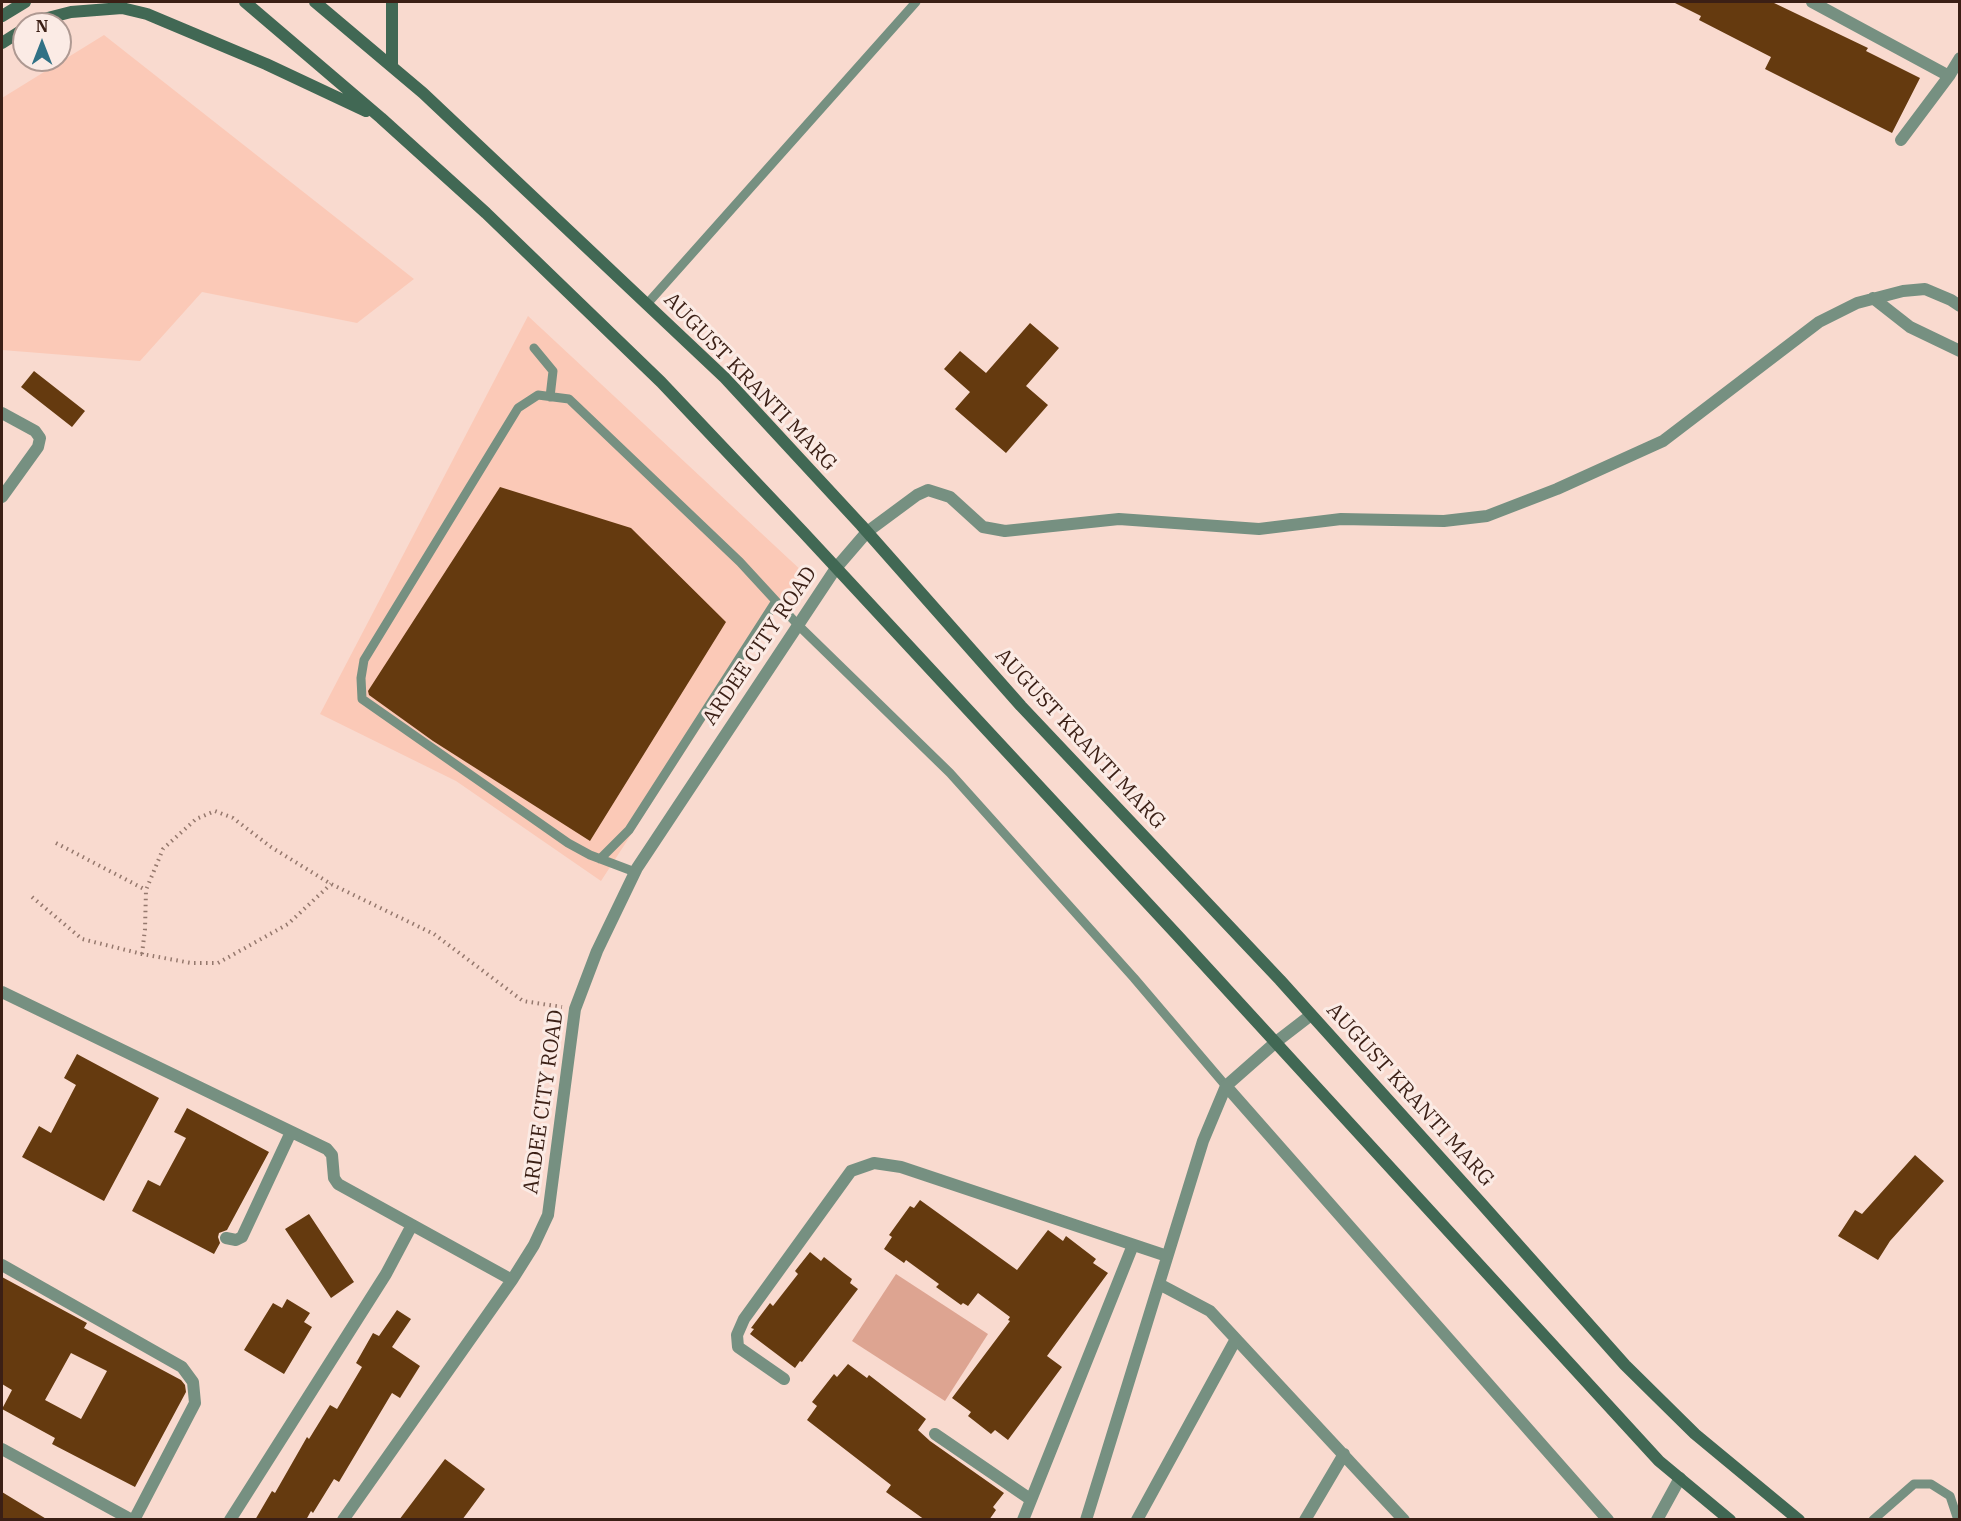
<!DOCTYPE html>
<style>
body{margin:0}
#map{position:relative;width:1961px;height:1521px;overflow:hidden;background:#f9dacf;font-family:"IBM Plex Serif",serif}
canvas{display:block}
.frame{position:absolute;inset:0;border:3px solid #3b1f15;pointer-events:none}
.north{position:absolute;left:12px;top:12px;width:60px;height:60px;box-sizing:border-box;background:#fbebe5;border:2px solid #ae9992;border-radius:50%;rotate:0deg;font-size:16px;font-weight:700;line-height:24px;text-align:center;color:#3b1f15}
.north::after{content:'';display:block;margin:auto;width:21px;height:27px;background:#307185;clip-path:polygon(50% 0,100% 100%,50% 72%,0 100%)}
</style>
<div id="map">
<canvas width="1961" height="1521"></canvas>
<div class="frame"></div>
<div class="north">N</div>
</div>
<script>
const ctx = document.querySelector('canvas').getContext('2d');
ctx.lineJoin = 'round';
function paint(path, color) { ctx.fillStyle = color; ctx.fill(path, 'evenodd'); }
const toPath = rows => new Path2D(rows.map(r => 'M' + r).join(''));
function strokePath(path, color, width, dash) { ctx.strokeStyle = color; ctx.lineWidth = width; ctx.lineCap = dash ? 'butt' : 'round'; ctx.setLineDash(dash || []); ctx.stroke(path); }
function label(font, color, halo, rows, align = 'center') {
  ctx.font = font + ' "IBM Plex Serif",serif'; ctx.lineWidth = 6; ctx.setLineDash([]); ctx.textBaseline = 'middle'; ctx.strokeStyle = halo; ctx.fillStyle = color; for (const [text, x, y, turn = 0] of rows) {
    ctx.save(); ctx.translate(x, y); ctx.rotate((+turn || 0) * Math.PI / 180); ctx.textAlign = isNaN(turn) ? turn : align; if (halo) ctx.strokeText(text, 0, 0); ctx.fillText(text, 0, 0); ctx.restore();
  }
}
paint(toPath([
 [104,35,414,279,357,323,202,292,140,361,2,350,2,98],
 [528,316,804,573,765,628,601,881,456,781,320,714]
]), '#fbc9b7');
paint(toPath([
 [896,1274,988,1334,945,1401,852,1341]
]), '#dda491');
paint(toPath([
 [1673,2,1772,2,1868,48,1866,51,1920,78,1892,133,1765,69,1771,57,1699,20,1701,16],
 [1030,323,1059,348,1026,386,1048,405,1006,453,955,409,970,392,944,369,960,351,986,373],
 [34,371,85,411,72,427,21,387],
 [500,487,631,528,726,622,590,841,433,741,369,695,368,691],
 [77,1054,159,1098,104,1201,22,1157,39,1126,51,1133,76,1085,64,1078],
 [187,1108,269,1152,227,1230,219,1233,218,1237,220,1243,214,1254,132,1211,148,1180,160,1186,186,1138,174,1132],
 [1915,1155,1944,1181,1890,1241,1878,1260,1838,1236,1855,1210,1862,1214],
 [920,1200,1017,1270,1048,1230,1063,1241,1066,1236,1096,1259,1093,1263,1108,1273,1047,1356,1062,1367,1008,1440,995,1430,991,1434,968,1416,971,1412,952,1398,1010,1321,1008,1320,1010,1317,978,1293,968,1306,963,1303,961,1305,936,1287,939,1284,906,1260,904,1263,884,1249,892,1237,889,1235,910,1206,914,1208],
 [309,1214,354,1282,331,1298,285,1229],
 [810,1252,821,1261,824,1257,844,1273,852,1279,850,1283,858,1289,802,1362,800,1361,795,1368,750,1334,754,1329,751,1328,770,1303,773,1306,798,1274,795,1271],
 [2,1277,87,1323,84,1328,181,1380,185,1385,186,1392,135,1487,52,1444,55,1438,2,1409,12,1390,2,1384],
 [71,1353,107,1371,81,1419,45,1400],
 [287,1299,310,1313,304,1322,312,1327,284,1374,244,1350,273,1303,282,1308],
 [397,1310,411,1319,392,1347,420,1366,400,1398,392,1393,339,1482,334,1479,313,1513,311,1511,306,1520,255,1520,272,1491,275,1493,307,1437,309,1439,330,1405,337,1409,362,1367,356,1363,373,1333,379,1336],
 [848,1364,867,1378,869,1375,926,1419,918,1430,930,1441,1004,1493,993,1507,996,1510,989,1520,925,1520,886,1492,891,1485,807,1420,817,1406,812,1402,834,1374,837,1377],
 [445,1459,485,1489,462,1520,399,1520],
 [2,1492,48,1520,2,1520]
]), '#653a0f');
strokePath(toPath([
 [56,843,146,890],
 [32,897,82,939,142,954,191,963,218,963,288,924,331,884],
 [142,954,145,929,146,890,163,849,196,819,215,811,233,818,271,847,331,884,434,934,523,1001,562,1007]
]), '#95786d', 4, [1.5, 4.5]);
strokePath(toPath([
 [647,304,916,2],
 [534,348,553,371,550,397],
 [600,859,629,830,776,601],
 [635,872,590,855,568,843,362,699,361,678,364,660,518,408,538,395,569,399,740,562,798,625,950,773,1134,978,1226,1086],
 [1873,1520,1914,1484,1931,1484,1950,1496,1958,1520]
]), '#769081', 9);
strokePath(toPath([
 [1812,2,1949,76],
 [1901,140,1949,76,1960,58],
 [1873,298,1910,327,1960,351],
 [2,413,35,431,40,438,38,447,2,497],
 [2,992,327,1149,332,1155,334,1178,338,1184,512,1280],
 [1226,1086,1608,1520],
 [226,1238,236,1240,242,1237,291,1132],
 [2,1265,182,1367,193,1382,195,1403,134,1520],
 [1159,1284,1210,1311,1404,1520],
 [784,1379,738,1347,737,1335,744,1319,851,1171,874,1163,901,1167,1167,1256],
 [935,1434,1030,1499],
 [2,1449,132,1520],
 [230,1520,386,1274,412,1225],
 [343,1520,512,1280,534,1245,548,1215,575,1009,597,951,637,868,836,568,867,532,917,495,928,490,950,497,983,527,1005,531,1119,519,1259,529,1341,519,1444,521,1487,516,1557,489,1663,441,1819,322,1857,303,1903,291,1925,289,1951,300,1960,306],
 [1023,1520,1133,1245],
 [1086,1520,1203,1141,1226,1086,1276,1042,1311,1015],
 [1137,1520,1236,1339],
 [1305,1520,1344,1454],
 [1657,1520,1680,1478]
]), '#769081', 12);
strokePath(toPath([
 [245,2,381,118,486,213,661,382,803,532,1178,936,1659,1461,1730,1520],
 [315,2,423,93,725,378,861,525,1021,706,1280,980,1481,1203,1625,1365,1695,1434,1799,1520],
 [392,2,392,66],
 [2,16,25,2],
 [36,21,71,12,122,8,147,14,266,64,366,111],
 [2,43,24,29]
]), '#416854', 12);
label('21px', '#3b1f15', '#fbebe5', [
 ["AUGUST KRANTI MARG",750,382,46],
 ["ARDEE CITY ROAD",760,646,-56],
 ["AUGUST KRANTI MARG",1080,739,47],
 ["AUGUST KRANTI MARG",1410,1095,48],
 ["ARDEE CITY ROAD",544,1102,-82]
]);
</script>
